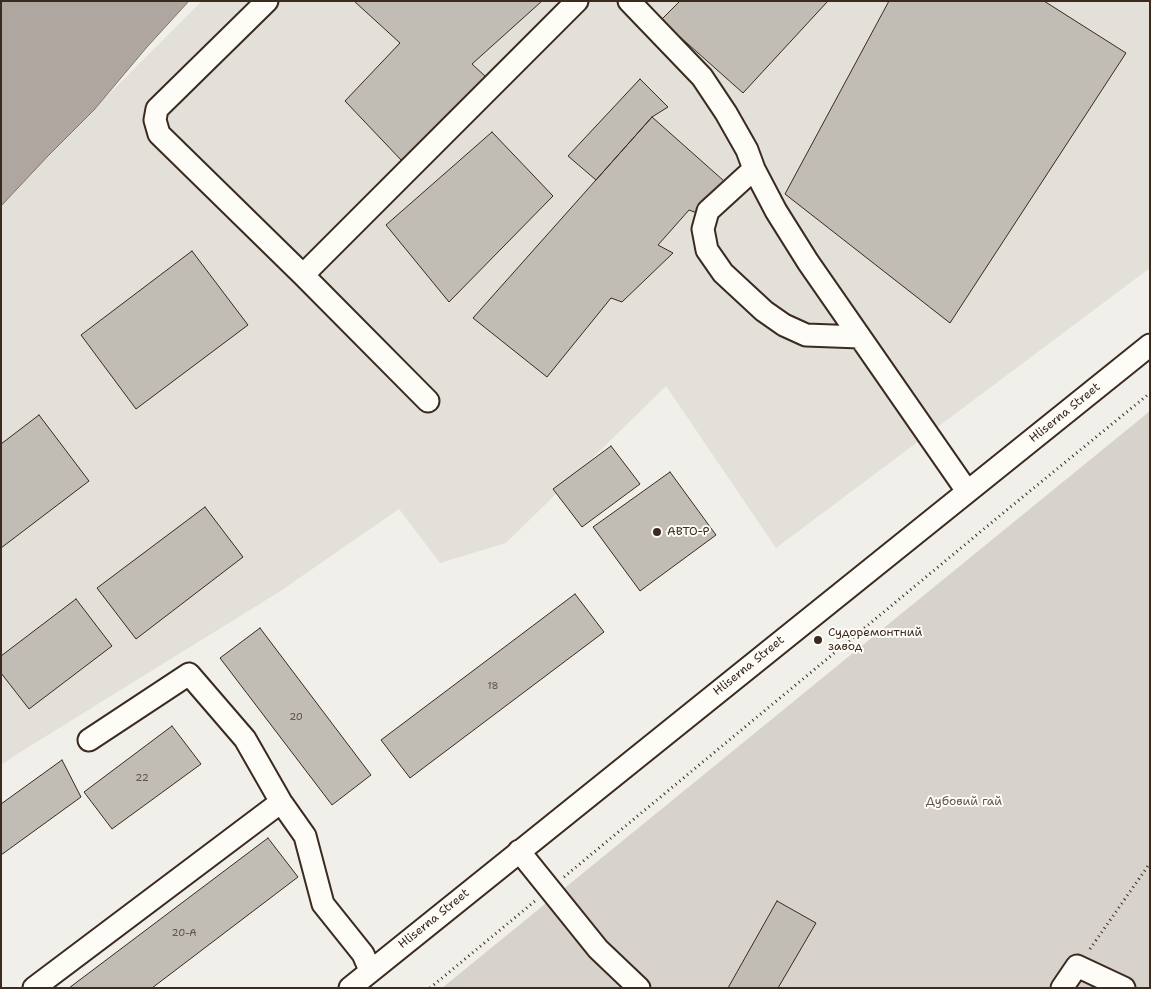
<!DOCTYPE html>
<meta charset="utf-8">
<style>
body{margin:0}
#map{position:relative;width:1151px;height:989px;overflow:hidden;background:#f1efea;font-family:"Shantell Sans",sans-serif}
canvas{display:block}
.frame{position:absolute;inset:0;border:2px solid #3b2a1e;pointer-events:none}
</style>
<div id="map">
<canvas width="1151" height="989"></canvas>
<div class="frame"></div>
</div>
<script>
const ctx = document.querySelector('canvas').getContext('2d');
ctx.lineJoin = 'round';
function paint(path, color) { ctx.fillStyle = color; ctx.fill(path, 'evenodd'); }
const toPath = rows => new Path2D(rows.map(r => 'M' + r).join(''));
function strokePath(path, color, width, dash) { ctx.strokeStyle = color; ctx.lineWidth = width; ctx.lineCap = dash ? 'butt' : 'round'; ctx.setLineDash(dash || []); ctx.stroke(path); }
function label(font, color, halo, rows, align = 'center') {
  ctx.font = font + ' "Shantell Sans",sans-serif'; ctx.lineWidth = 4; ctx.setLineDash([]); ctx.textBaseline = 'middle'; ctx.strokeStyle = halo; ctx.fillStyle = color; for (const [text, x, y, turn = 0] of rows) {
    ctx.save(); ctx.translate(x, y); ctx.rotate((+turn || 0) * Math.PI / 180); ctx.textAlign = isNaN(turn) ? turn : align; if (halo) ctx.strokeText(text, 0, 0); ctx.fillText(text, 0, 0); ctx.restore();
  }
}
paint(toPath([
 [202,1,1150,1,1150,268,776,548,666,386,506,543,440,563,399,509,279,592,22,751,1,765,1,202]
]), '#e3e0da');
paint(toPath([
 [1150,411,1150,988,442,988]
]), '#d7d2cc');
const water = toPath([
 [1,1,189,1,147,47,94,110,47,157,1,206,1,1]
]);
paint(water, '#aea69f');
strokePath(water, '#80746b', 1);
const building = toPath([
 [354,1,542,1,472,64,486,77,402,161,345,101,400,43,354,1],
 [680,1,828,1,743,93,661,20,680,1],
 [889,1,1044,1,1126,53,950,323,785,194,889,1],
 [640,79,668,107,652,117,596,180,568,156,640,79],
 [652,117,724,181,697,213,689,210,658,245,673,253,622,302,611,298,547,377,473,318,652,117],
 [492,132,553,196,449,302,386,225,492,132],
 [192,251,248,325,136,409,81,335,192,251],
 [39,415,89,481,1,548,1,444,39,415],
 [611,446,640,484,582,527,553,489,611,446],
 [670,472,716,535,640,591,593,527,670,472],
 [205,507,243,557,136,639,97,588,205,507],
 [575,594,604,632,410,778,381,740,575,594],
 [76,599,112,646,29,709,1,673,1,656,76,599],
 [260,628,371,775,332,805,220,658,260,628],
 [172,726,201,764,112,829,84,792,172,726],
 [62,760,81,797,1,855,1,804,62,760],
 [268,838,298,877,152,988,69,988,268,838],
 [777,901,816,923,778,988,728,988,777,901]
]);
paint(building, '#c1bcb4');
strokePath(building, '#3b2a1e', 1);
const minor = toPath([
 [267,1,157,109,155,120,159,134,303,275,428,401],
 [629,1,702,77,726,113,747,150,754,169,776,211,808,262,967,491],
 [754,169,708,211,703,229,707,250,723,273,764,311,784,325,806,335,860,337],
 [303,275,577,1],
 [89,740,189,674,245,739,281,802,305,836,323,904,363,954,370,970],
 [519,851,598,949,639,988],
 [34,988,281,802],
 [350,988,1150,345],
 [1062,988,1077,966,1124,988]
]);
strokePath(minor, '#3b2a1e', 25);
strokePath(toPath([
 [564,877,1008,509,1150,393],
 [1090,949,1150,863],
 [430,988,535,901]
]), '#3b2a1e', 3, [1, 4]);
strokePath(minor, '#fdfcf7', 21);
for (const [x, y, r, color] of [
 [657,532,5,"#3b2a1e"],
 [818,640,5,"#3b2a1e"]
]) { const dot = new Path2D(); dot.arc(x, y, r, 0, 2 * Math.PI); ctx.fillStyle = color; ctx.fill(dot); strokePath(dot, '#fdfcf7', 2); }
label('10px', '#5c4e44', null, [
 ["18",493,686],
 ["20",296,717],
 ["22",142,778],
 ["20-А",184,933]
]);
label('12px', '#3b2a1e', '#fdfcf7', [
 ["Hliserna Street",1065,413,-39],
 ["Hliserna Street",749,666,-39],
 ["Hliserna Street",434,919,-39]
]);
label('12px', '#3b2a1e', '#fdfcf7', [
 ["АВТО-Р",667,532],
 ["Судоремонтний",828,633],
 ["завод",828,647]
], 'left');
label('12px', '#62544a', '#fdfcf7', [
 ["Дубовий гай",964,802]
]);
</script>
